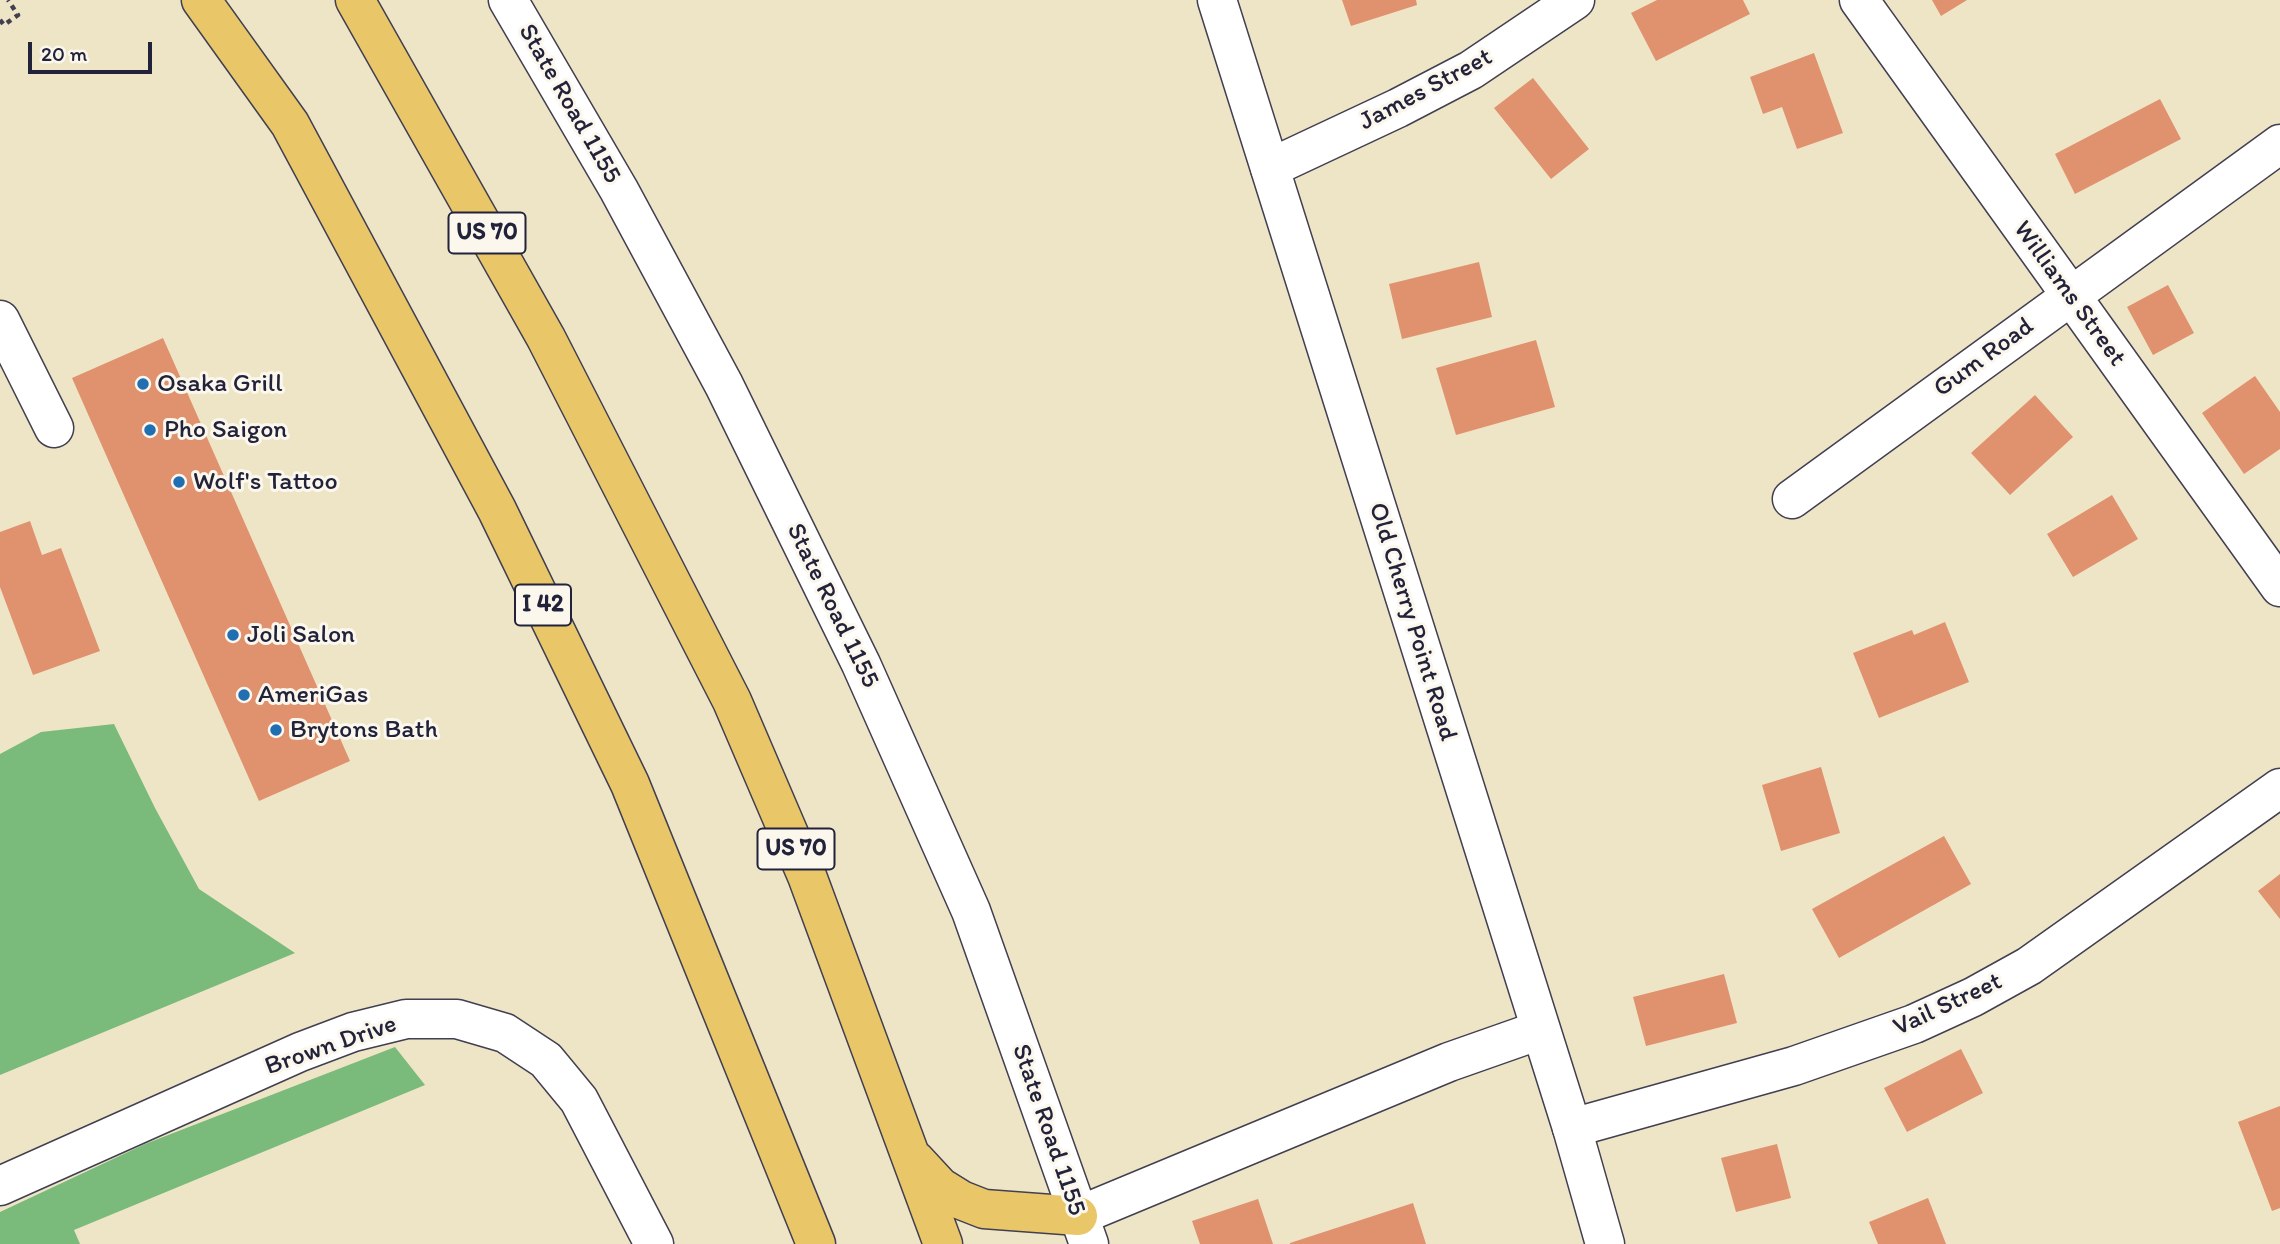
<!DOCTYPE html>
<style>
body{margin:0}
#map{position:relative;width:2280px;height:1244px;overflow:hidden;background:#eee5c7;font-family:Itim,sans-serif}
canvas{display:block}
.scale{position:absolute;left:28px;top:42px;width:124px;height:32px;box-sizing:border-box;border:4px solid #22223b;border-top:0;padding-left:9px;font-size:21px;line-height:24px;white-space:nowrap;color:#22223b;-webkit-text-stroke:5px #fbf7ec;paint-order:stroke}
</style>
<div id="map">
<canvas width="2280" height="1244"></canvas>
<div class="scale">20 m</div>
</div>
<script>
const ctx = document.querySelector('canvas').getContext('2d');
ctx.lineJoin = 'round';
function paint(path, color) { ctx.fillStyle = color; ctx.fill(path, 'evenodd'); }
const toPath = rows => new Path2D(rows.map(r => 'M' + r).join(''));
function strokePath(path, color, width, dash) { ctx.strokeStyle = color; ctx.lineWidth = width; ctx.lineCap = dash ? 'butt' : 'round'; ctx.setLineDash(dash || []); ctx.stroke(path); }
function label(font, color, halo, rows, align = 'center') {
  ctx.font = font + ' Itim,sans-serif'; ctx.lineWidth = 6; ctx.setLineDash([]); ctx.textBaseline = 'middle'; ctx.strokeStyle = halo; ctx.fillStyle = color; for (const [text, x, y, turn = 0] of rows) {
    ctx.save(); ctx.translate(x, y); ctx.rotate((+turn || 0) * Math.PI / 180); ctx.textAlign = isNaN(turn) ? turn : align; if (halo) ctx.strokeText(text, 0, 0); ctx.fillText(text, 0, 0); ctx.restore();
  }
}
paint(toPath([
 [114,724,155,808,199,889,295,953,0,1075,0,754,41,732],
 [395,1047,425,1085,74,1230,80,1244,0,1244,0,1212,145,1144]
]), '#7aba7b');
paint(toPath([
 [1342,0,1416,0,1417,5,1351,26],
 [1657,0,1743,0,1750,14,1656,61,1631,13],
 [1932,0,1967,0,1941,16],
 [1814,53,1843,133,1797,149,1782,107,1763,114,1750,77],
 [1533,78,1589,149,1551,179,1494,108],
 [2160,99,2181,139,2075,194,2055,154],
 [1479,262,1492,317,1402,339,1389,284],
 [2168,285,2194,333,2153,355,2127,307],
 [163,338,350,761,259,801,72,378],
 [1536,340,1555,407,1456,435,1436,368],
 [2255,376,2280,412,2280,449,2244,474,2202,413],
 [2035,395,2073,437,2010,495,1971,453],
 [2112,495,2138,539,2073,577,2047,534],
 [30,521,42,555,61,548,100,651,33,675,0,587,0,532],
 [1945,622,1969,682,1879,718,1853,653,1912,630,1914,635],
 [1821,767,1840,833,1781,851,1762,785],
 [1944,836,1971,884,1839,958,1812,909],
 [2280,874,2280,919,2258,891],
 [1724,974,1737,1023,1646,1046,1633,997],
 [1961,1049,1983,1093,1907,1132,1884,1088],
 [2280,1106,2280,1208,2272,1211,2238,1122],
 [1777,1144,1791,1198,1736,1212,1721,1158],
 [1928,1198,1946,1244,1878,1244,1869,1222],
 [1258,1199,1273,1244,1200,1244,1192,1221],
 [1413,1203,1426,1244,1290,1244,1290,1243]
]), '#e0916e');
const minor = toPath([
 [1859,0,2280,587],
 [1270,168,1398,108,1471,70,1575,0],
 [0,320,54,428],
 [1792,499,2280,144],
 [1572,1128,1794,1066,1914,1024,1973,997,2029,966,2280,788],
 [0,1186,300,1052,353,1032,406,1019,457,1019,505,1033,546,1060,579,1100,654,1244],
 [1078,1216,1449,1062,1540,1030]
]);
const tertiary = toPath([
 [508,0,619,190,724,385,861,664,971,911,1089,1244],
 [1217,0,1572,1128,1605,1244]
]);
const motorway = toPath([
 [201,0,290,124,497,510,630,784,816,1244],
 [355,0,546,338,732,701,807,876,943,1244],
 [915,1160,940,1187,961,1200,984,1209,1078,1216]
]);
strokePath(minor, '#413f50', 41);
strokePath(tertiary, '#413f50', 41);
strokePath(motorway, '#413f50', 41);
strokePath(toPath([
 [0,20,4,25,18,15,8,0]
]), '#413f50', 4.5, [5, 5]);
strokePath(minor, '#fff', 38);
strokePath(tertiary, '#fff', 38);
strokePath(motorway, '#e9c769', 38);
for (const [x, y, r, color] of [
 [143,384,7,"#1f6fb2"],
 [150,430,7,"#1f6fb2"],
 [179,482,7,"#1f6fb2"],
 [233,635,7,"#1f6fb2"],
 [244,695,7,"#1f6fb2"],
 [276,730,7,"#1f6fb2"]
]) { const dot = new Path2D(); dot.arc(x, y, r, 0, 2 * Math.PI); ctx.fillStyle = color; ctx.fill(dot); strokePath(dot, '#fbf7ec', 2.5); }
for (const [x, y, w] of [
 [487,233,77],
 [543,605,56],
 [796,849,77]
]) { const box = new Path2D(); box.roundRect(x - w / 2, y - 20.5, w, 41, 5); ctx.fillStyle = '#fbf7ec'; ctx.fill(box); strokePath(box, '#22223b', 2); }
label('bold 24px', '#22223b', null, [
 ["US 70",487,233],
 ["I 42",543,605],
 ["US 70",796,849]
]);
label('26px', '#22223b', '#fbf7ec', [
 ["James Street",1426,90,-28],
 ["State Road 1155",569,104,60],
 ["Williams Street",2069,294,54],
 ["Gum Road",1984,358,-36],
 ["State Road 1155",832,606,64],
 ["Old Cherry Point Road",1412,622,73],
 ["Vail Street",1948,1005,-25],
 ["Brown Drive",331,1046,-19],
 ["State Road 1155",1048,1130,71]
]);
label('26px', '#22223b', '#fbf7ec', [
 ["Osaka Grill",157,384],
 ["Pho Saigon",164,430],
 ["Wolf's Tattoo",193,482],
 ["Joli Salon",247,635],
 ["AmeriGas",258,695],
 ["Brytons Bath",290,730]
], 'left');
</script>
